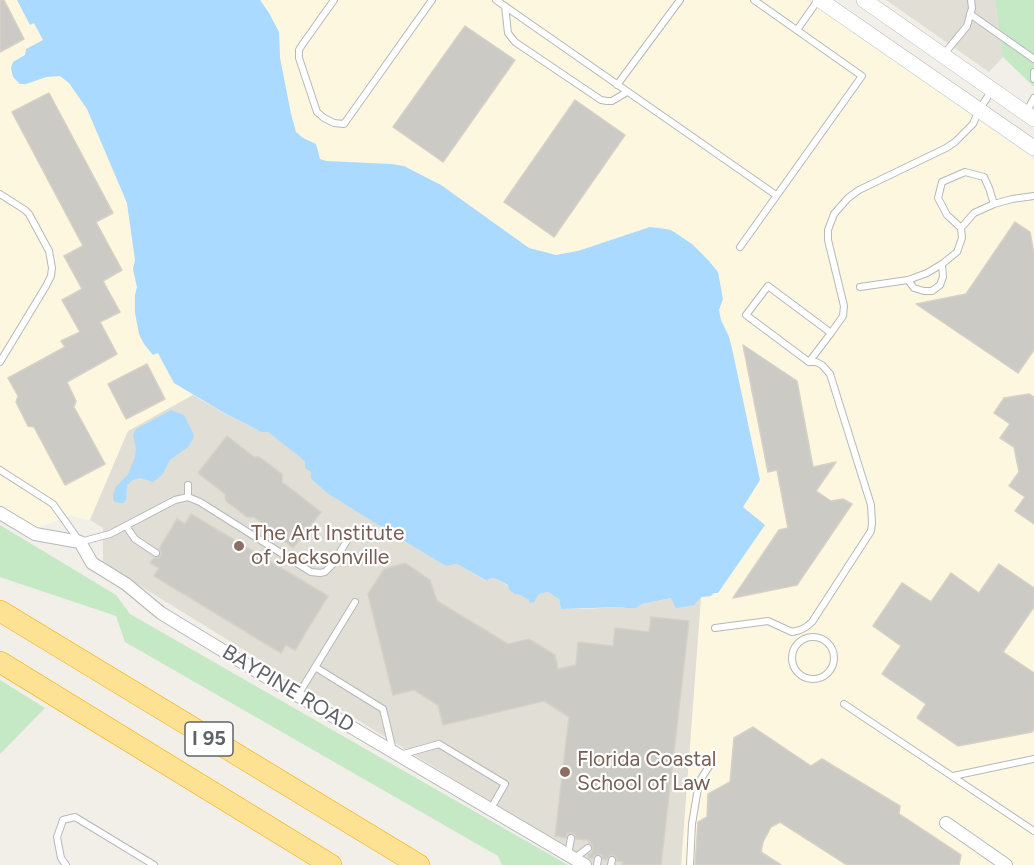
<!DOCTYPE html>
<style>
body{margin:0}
canvas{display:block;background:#f1efe8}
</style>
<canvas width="1034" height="865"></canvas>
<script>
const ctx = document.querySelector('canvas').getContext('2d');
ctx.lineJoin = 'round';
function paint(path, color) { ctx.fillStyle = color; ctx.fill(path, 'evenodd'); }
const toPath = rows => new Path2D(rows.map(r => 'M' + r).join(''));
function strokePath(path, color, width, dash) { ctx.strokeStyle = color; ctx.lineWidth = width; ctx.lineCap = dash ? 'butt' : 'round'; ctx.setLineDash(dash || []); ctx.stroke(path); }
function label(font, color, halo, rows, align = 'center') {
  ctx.font = font + ' Figtree,sans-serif'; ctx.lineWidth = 4.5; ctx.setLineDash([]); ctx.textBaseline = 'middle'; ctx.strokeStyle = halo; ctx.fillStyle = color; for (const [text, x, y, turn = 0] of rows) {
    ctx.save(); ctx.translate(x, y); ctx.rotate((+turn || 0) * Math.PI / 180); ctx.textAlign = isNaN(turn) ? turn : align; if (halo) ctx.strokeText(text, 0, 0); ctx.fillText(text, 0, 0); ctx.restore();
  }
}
paint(toPath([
 [0,0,17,0,30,24,34,22,43,40,27,49,25,55,18,59,12,65,11,71,26,84,46,77,60,76,69,83,87,109,127,203,135,260,133,269,137,287,135,295,157,353,174,383,193,395,128,431,90,520,70,516,36,528,0,505],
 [260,0,806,0,1034,159,1034,865,681,865,701,597,711,596,743,507,759,480,733,353,729,337,721,320,719,310,723,299,718,272,708,260,692,244,671,230,662,227,650,227,578,251,556,255,529,248,441,185,391,164,325,161,320,159,316,144,303,138,296,132,291,114,280,58,279,32,269,13]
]), '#fef7e0');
paint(toPath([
 [886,0,995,0,1003,57,989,72],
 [193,395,225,414,254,428,261,432,268,432,306,461,311,472,311,479,327,493,394,535,446,566,457,564,486,581,488,579,494,578,508,586,515,594,518,594,529,600,539,594,548,592,559,599,561,609,585,609,621,607,626,608,636,608,642,604,671,598,701,597,681,865,593,865,103,563,103,528,90,520,128,431]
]), '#e1ded6');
paint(toPath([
 [995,0,1034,0,1034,87,1003,57],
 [0,525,116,595,130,614,568,865,502,865,498,856,125,642,116,616,0,577],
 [0,680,45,708,0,754]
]), '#c5e8c5');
paint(toPath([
 [17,0,260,0,269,13,279,32,280,58,291,114,296,132,303,138,316,144,320,159,326,161,391,164,404,166,441,185,529,248,556,255,578,251,650,227,671,230,692,244,708,260,718,272,723,299,719,310,721,320,729,337,733,353,760,480,743,507,765,525,718,593,714,593,711,596,701,597,694,605,676,608,671,598,642,604,636,608,626,608,621,607,561,609,559,599,548,592,539,594,534,602,530,603,529,600,518,594,515,594,509,590,508,585,494,578,488,579,487,581,457,564,446,566,394,535,327,493,311,479,311,472,305,468,305,461,268,432,261,432,254,428,226,414,174,383,158,353,153,355,144,344,139,334,135,313,135,295,137,287,133,269,135,260,127,203,87,109,69,83,60,76,46,77,26,84,20,84,13,77,11,68,13,62,25,55,26,49,43,40,34,23,30,25],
 [171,410,184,415,193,433,194,437,188,447,170,460,162,475,153,482,140,478,133,480,127,485,126,500,123,503,118,503,114,501,113,496,115,488,128,474,135,457,136,449,133,435,136,429]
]), '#aadaff');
const building = toPath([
 [0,0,4,0,24,39,0,52,0,0],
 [465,26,515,60,443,162,393,127,465,26],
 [49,93,113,213,96,222,122,270,103,281,120,312,100,322,117,354,67,382,76,401,74,407,105,464,65,485,34,427,28,426,16,402,18,396,8,378,65,347,61,341,80,332,62,300,82,289,64,256,83,246,12,112,49,93],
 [575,100,625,135,554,237,504,202,575,100],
 [1015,222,1030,232,1034,254,1034,350,1018,373,916,304,966,294,1015,222],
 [743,345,797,381,813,467,836,462,816,491,831,501,843,499,852,504,797,585,733,598,779,530,788,528,777,470,768,472,743,345],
 [147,364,165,399,126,419,108,384,147,364],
 [1029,394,1034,397,1034,524,1015,511,1025,497,1009,486,1019,472,1014,447,1000,438,1010,424,994,413,1004,398,1029,394],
 [227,436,254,457,259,457,282,474,282,482,321,512,293,548,254,517,247,517,226,501,225,494,198,473,227,436],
 [191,514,328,596,295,650,286,645,281,653,154,576,159,568,150,563,154,558,158,558,161,555,161,551,159,549,177,519,185,524,191,514],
 [405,563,430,580,437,601,508,644,529,639,555,655,558,669,576,665,578,642,613,646,615,628,649,632,651,617,689,621,661,865,622,865,623,862,617,861,616,856,612,855,609,856,607,860,603,859,602,855,598,854,594,855,593,858,589,858,588,855,592,852,593,848,592,844,589,843,589,840,576,839,575,834,571,833,567,834,566,838,555,836,569,717,544,701,443,725,438,705,414,690,393,695,368,594,384,569,405,563],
 [999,564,1034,588,1034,607,1003,652,1034,673,1034,729,1032,732,958,746,917,718,926,704,882,674,901,646,873,626,902,583,931,602,951,573,979,593,999,564],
 [753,727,811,766,822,759,900,806,899,814,961,855,959,865,847,865,780,822,771,827,763,842,761,852,781,865,695,865,698,822,707,817,708,794,730,782,734,738,753,727]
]);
paint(building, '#cccac5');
strokePath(building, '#d6d1c6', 1.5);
const service = toPath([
 [334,0,302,45,299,50,299,58,317,112,324,118,334,123,344,124,432,0],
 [496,0,776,195],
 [505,6,508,33,515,42,601,100,607,101,612,101,627,92],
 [970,14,1034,59],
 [797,30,818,0],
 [944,54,967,26,972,8,971,0],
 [1034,72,1034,79],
 [617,85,680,0],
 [1026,113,1034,98],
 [0,194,25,210,29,214,49,251,52,268,51,276,46,286,0,362],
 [994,204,989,188,984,177,965,172,942,182,938,198,947,215,961,228,974,213,994,204,1012,199,1034,196],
 [740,247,862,76,754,0],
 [908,280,914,288,924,291,932,291,940,285,943,277,942,264],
 [860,287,908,280,927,273,942,264,957,252,962,238,961,228],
 [831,333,843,316,844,306,828,240,828,230,834,214,848,198,859,190,946,148,955,142,973,124,979,110,992,90],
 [0,470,53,504,80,542,110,534,175,500,188,497,200,502,311,572,320,573,325,572,332,565,353,531],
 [188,497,188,485],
 [126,526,135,539,156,553],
 [715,628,768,621,792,632,800,630,806,627,812,622,871,531,872,523,871,505,830,374,822,365,816,362,809,362,746,315,768,286,831,333,809,362],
 '792 658a21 21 0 1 1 42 0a21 21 0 1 1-42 0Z',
 [315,667,383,709,393,751],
 [298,695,355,602],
 [844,704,1034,831],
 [400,755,439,744,505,784,490,810],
 [953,776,1034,759],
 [568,855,571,838],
 [575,858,588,848],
 [66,865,61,858,57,837,63,820,75,817,154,865],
 [597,865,598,859],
 [611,865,612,860],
 [690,865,692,824,699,782,713,760]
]);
const minor = toPath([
 [0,513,35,534,80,542,92,563,126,584,161,613,263,675,585,865],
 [946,823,1006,865]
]);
const tertiary = toPath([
 [820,0,1034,148],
 [864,0,1034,119]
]);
const motorway = toPath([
 [0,611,419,865],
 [0,662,331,865]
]);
strokePath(service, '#b5b8bc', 8);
strokePath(minor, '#b5b8bc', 14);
strokePath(tertiary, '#b5b8bc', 16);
strokePath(motorway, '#f9ab00', 22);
strokePath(service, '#fff', 6);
strokePath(minor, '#fff', 12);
strokePath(tertiary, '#fff', 15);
strokePath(motorway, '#fde293', 21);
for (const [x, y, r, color] of [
 [239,546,6,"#8d6e63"],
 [565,772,6,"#8d6e63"]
]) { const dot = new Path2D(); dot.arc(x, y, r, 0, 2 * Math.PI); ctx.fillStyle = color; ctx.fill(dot); strokePath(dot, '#fff', 2); }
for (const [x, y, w] of [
 [209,739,48]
]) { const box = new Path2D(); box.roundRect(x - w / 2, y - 17, w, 34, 4.5); ctx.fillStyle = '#fff'; ctx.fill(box); strokePath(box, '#5f6368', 1.5); }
label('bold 20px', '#5f6368', null, [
 ["I 95",209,739]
]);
label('21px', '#785e54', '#fff', [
 ["The Art Institute",251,534],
 ["of Jacksonville",251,558],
 ["Florida Coastal",577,760],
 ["School of Law",577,784]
], 'left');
label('21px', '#5f6368', '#fff', [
 ["BAYPINE ROAD",288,689,31]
]);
</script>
